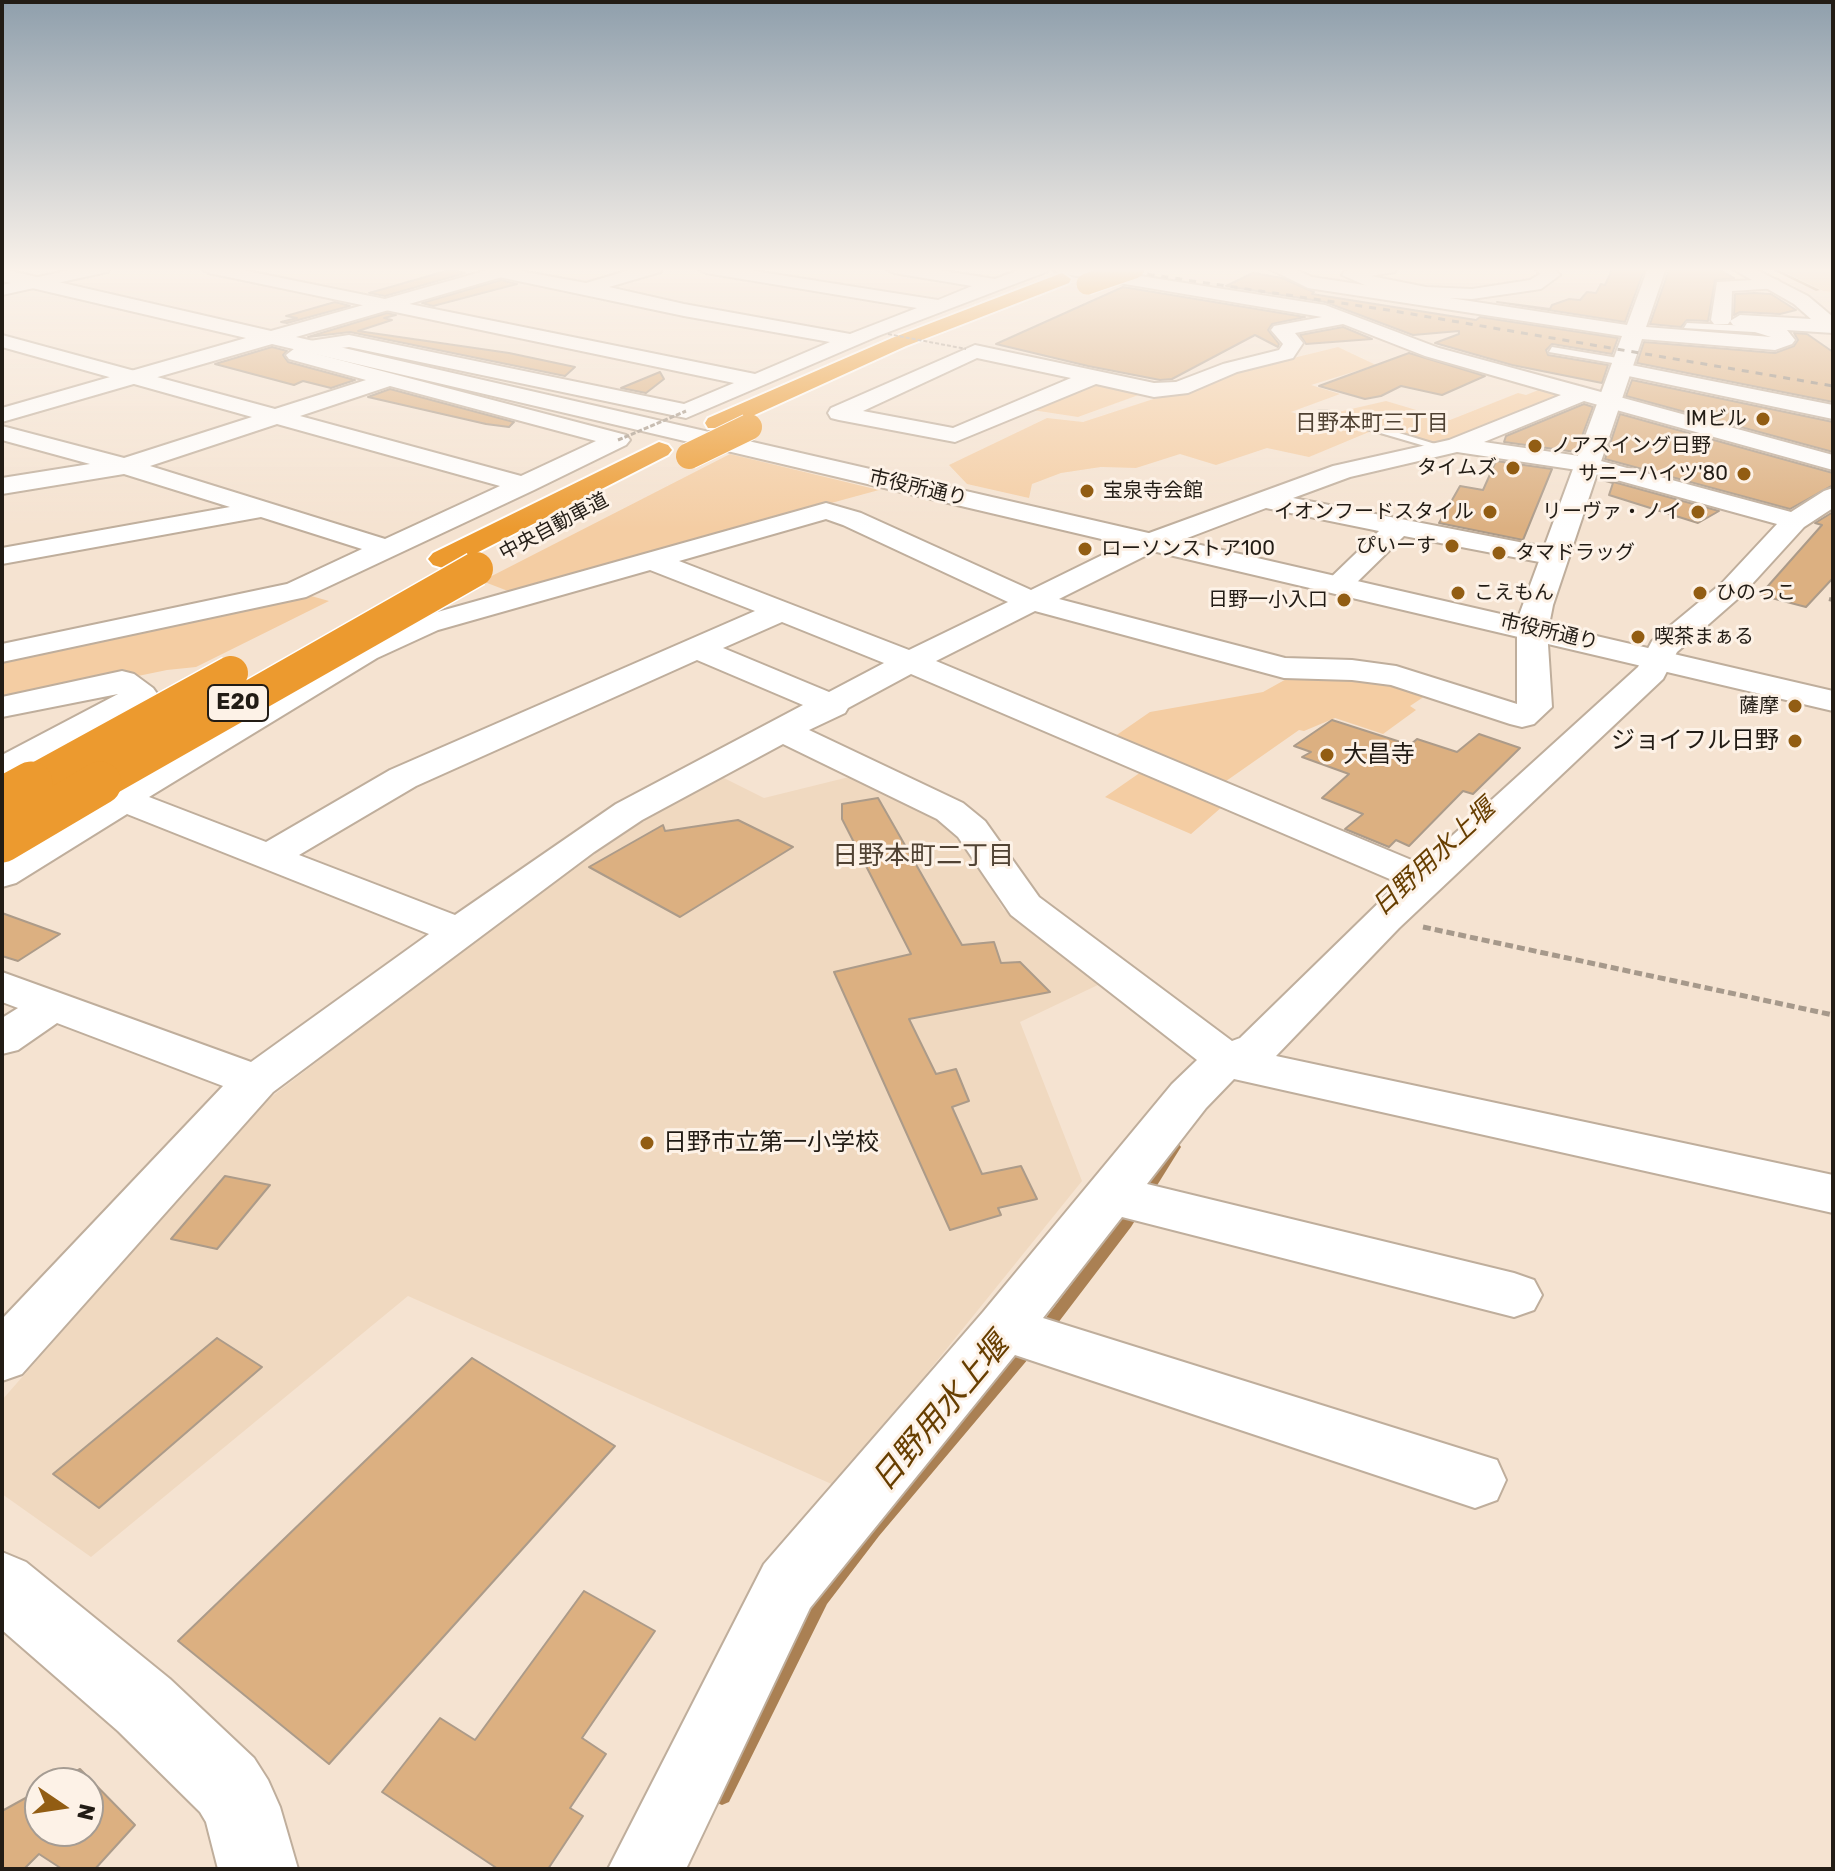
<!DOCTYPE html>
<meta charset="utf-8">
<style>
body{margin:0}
#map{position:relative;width:1835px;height:1871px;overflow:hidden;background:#f5e3d1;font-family:Rubik,sans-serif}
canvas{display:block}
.frame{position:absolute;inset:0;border:4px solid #221c15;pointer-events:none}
.north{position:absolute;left:24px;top:1767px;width:80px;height:80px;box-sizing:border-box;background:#fdf2e7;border:2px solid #a59c93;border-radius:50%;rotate:103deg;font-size:22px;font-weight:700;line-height:32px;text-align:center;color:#221c15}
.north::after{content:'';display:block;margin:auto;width:28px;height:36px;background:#925d13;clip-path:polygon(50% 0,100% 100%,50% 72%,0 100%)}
</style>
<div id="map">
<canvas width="1835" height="1871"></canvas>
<div class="frame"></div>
<div class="north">N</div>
</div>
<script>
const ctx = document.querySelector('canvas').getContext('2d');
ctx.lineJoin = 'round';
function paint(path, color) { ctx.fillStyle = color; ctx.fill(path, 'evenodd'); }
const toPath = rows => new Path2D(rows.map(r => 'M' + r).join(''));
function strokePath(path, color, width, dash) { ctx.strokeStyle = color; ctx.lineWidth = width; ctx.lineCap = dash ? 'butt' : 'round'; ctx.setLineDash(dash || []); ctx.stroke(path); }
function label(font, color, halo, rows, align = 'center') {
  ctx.font = font + ' Rubik,"Noto Sans JP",sans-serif'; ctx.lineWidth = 6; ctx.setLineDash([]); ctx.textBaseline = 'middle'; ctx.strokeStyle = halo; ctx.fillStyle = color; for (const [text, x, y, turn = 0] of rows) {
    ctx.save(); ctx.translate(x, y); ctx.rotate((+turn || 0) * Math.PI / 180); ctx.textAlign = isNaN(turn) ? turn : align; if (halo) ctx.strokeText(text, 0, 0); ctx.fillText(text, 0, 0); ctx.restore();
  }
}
paint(toPath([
 [853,776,933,816,973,855,1003,909,1102,983,1020,1022,1082,1181,836,1486,408,1296,91,1557,2,1494,2,1400,261,1105,619,828,722,777,764,798]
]), '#f0d9c0');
paint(toPath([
 [1776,268,1833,268,1833,292,1823,291],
 [1338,347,1376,365,1311,385,1340,394,1291,412,1312,418,1386,401,1450,420,1518,393,1526,395,1541,389,1564,396,1460,441,1422,446,1369,432,1309,457,1267,448,1216,465,1180,454,1136,468,1101,467,1061,473,1032,484,1029,498,967,484,949,465,1047,418,1083,422,1236,372],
 [1094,383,1144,393,1078,417,1032,410],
 [730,454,879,490,508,591,482,581],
 [304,594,329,601,196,667,167,670,2,704,2,658],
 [1290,677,1374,679,1428,694,1410,706,1416,710,1383,734,1335,718,1304,731,1299,730,1219,786,1108,741,1150,712,1263,692],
 [1141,772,1223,806,1191,834,1105,797]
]), '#f4cda3');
paint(toPath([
 [1769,268,1774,268,1820,290,1816,291,1769,268],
 [1174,1142,1179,1144,1181,1147,1131,1227,1048,1336,1043,1338,1038,1336,1036,1332,1038,1328,1121,1219,1169,1144,1174,1142],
 [1029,1342,1034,1344,1036,1348,1034,1352,879,1536,827,1604,729,1802,722,1805,715,1802,712,1795,715,1788,815,1592,867,1526,1024,1344,1029,1342]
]), '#aa8053');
const building = toPath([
 [1718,269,1734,278,1715,280,1708,321,1687,320,1681,327,1650,324,1669,270,1718,269],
 [450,270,465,273,385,296,369,293,450,270],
 [1612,270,1644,270,1625,322,1497,302,1550,309,1552,305,1569,299,1580,300,1587,292,1596,293,1601,284,1605,285,1612,270],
 [1253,273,1282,278,1314,292,1312,294,1476,320,1480,317,1618,338,1612,354,1552,344,1546,350,1548,355,1608,365,1602,383,1512,365,1435,343,1459,334,1459,331,1413,335,1325,302,1226,286,1253,273],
 [501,280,517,284,433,306,422,303,501,280],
 [1123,287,1305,317,1272,324,1268,330,1279,344,1278,347,1255,335,1172,379,1160,380,1088,366,996,344,1123,287],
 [1754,293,1771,294,1796,310,1780,314,1740,312,1734,315,1735,294,1754,293],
 [335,302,350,306,287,323,281,322,297,318,286,316,335,302],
 [387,313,396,315,384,318,392,320,358,331,509,353,575,367,565,376,350,332,308,337,387,313],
 [1343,327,1372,339,1306,344,1300,335,1343,327],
 [1794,333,1807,334,1833,352,1833,402,1637,363,1644,342,1775,353,1794,346,1798,340,1794,333],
 [272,347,287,351,283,355,288,362,355,380,331,388,303,381,294,385,215,364,272,347],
 [1409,353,1485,376,1442,395,1401,386,1381,396,1365,399,1319,386,1409,353],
 [660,372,664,379,646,393,621,388,660,372],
 [1632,380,1833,422,1833,452,1626,396,1632,380],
 [390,389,514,422,509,427,486,424,368,397,390,389],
 [1584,404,1593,407,1576,452,1504,442,1506,436,1584,404],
 [1620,414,1833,473,1833,485,1790,509,1605,459,1620,414],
 [1496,461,1552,469,1523,540,1439,523,1460,486,1483,490,1496,461],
 [1598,479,1599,478,1719,511,1698,523,1609,495,1613,483,1598,479],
 [1833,512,1833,578,1806,607,1760,595,1822,525,1815,523,1833,512],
 [1332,720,1410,745,1417,739,1457,752,1479,734,1520,748,1473,794,1463,791,1409,846,1396,840,1389,847,1345,829,1363,814,1322,798,1349,774,1302,757,1311,752,1294,746,1332,720],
 [878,798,962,945,994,942,1001,963,1020,962,1050,992,909,1019,936,1074,956,1069,969,1101,952,1107,982,1174,1021,1166,1037,1199,998,1208,1001,1215,950,1230,834,972,911,954,842,819,842,804,878,798],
 [738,820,793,847,680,917,589,867,663,825,665,831,738,820],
 [2,913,60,934,18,961,2,956,2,913],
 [225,1176,270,1185,217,1249,171,1239,225,1176],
 [217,1338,262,1367,99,1508,53,1474,217,1338],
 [472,1358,615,1446,329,1764,178,1641,472,1358],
 [584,1591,655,1631,582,1738,606,1754,570,1808,583,1816,548,1869,498,1869,382,1792,440,1718,475,1740,584,1591],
 [80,1769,135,1825,95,1869,62,1869,39,1854,24,1869,2,1869,2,1811,40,1790,40,1831,88,1831,88,1783,54,1783,80,1769]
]);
paint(building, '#dcb081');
strokePath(building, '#ac9b89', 2);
const lane = toPath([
 [1687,323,1771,327,1776,330,1771,333,1684,328,1687,323],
 [1552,347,1624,359,1629,362,1624,365,1549,352,1552,347],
 [1319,411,1327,411,1445,447,1435,449,1319,415,1319,411]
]);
const street = toPath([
 [79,268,110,268,107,272,2,295,2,285,79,268],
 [201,268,232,268,755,374,830,342,684,316,499,277,490,272,493,268,503,268,586,283,637,268,662,268,660,272,609,287,684,304,850,334,917,308,706,273,697,268,735,268,938,300,972,286,894,273,885,268,924,268,995,279,1025,268,1049,268,1046,272,878,336,686,418,349,347,316,351,313,353,626,435,630,440,626,445,534,490,306,597,2,662,2,644,287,584,362,549,261,517,2,564,2,548,230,507,124,474,2,494,2,478,90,464,2,440,2,426,124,458,252,417,2,347,2,335,275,409,366,380,289,359,286,355,303,342,349,335,684,404,734,383,209,273,201,268],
 [390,386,596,441,521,476,300,416,390,386],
 [277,424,500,486,385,539,150,466,277,424],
 [1051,268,1089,268,1325,305,1439,348,1833,455,1833,470,1584,401,1484,442,1586,457,1791,512,1824,491,1833,488,1833,508,1804,527,1742,595,1677,652,1663,679,1399,928,1276,1056,1833,1175,1833,1213,1234,1079,1206,1108,1147,1184,1514,1273,1534,1280,1542,1295,1534,1310,1514,1317,1122,1217,1043,1318,1497,1460,1506,1480,1497,1500,1475,1508,1015,1355,810,1608,686,1869,608,1869,764,1564,983,1312,1172,1084,1197,1060,1011,915,958,837,937,819,783,744,642,820,594,852,273,1092,22,1374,2,1381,2,1319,223,1086,57,1023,18,1050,2,1054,2,1018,18,1008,2,1002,2,972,251,1062,429,934,127,814,16,883,2,887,2,858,111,792,119,783,355,644,416,618,826,503,861,513,1031,590,1141,536,1333,466,1449,440,1561,395,1425,356,1343,324,1295,333,1303,343,1293,358,1237,372,1188,393,1154,397,1096,384,955,442,839,420,831,418,828,413,831,408,975,345,1154,383,1176,382,1223,364,1279,350,1283,344,1271,330,1274,326,1322,317,1059,273,1051,268],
 [977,358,1071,378,953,428,863,411,977,358],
 [1457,452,1584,471,1777,524,1722,583,1652,641,1638,667,1421,864,936,661,1035,611,1284,678,1352,680,1391,685,1510,724,1522,727,1534,724,1552,707,1547,629,1543,622,1532,620,1521,622,1517,629,1517,704,1396,666,1352,660,1285,658,1059,599,1161,548,1266,508,1379,531,1324,584,1329,590,1339,593,1349,590,1404,536,1555,565,1565,563,1569,557,1565,551,1555,549,1293,498,1350,477,1457,452],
 [826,519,843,525,1008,602,909,650,679,561,826,519],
 [650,570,755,611,390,770,266,842,149,797,377,658,438,630,650,570],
 [782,622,884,663,829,692,723,648,782,622],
 [697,660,803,705,616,804,455,915,299,855,416,786,697,660],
 [911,674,1399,883,1240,1038,1232,1041,1039,897,985,821,963,803,809,730,845,713,848,708,911,674],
 [1363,268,1397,268,1394,272,1371,276,1426,287,1472,289,1530,280,1540,274,1535,268,1553,268,1560,275,1541,289,1472,299,1426,297,1367,286,1342,275,1345,271,1363,268],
 [1772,279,1778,280,1781,284,1778,288,1732,291,1731,320,1728,324,1714,324,1711,320,1717,282,1772,279],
 [1621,363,1833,405,1833,419,1614,373,1610,369,1621,363],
 [122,671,134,674,153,688,158,695,153,702,15,777,2,780,2,755,118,694,2,717,2,697,122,671]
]);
const secondary = toPath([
 [495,268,522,268,519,272,296,337,1518,618,1622,336,1308,288,1268,268,1291,268,1312,277,1627,325,1648,268,1666,268,1646,327,1771,337,1733,325,1730,321,1740,315,1811,319,1794,304,1731,268,1753,268,1808,296,1833,317,1833,333,1787,330,1795,340,1792,344,1775,350,1642,339,1553,605,1549,625,1833,691,1833,711,272,344,2,422,2,408,246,338,2,281,2,269,271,331,495,268],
 [2,1552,26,1562,170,1679,254,1758,268,1780,280,1807,298,1869,218,1869,206,1822,200,1812,118,1731,2,1630,2,1552]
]);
const highway = toPath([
 [1062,273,1071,279,1069,283,906,346,726,428,708,428,705,423,708,418,892,338,1062,273],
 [659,442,668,445,672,450,668,455,453,565,443,568,433,565,428,559,433,553,659,442]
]);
strokePath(lane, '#bfae9c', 4);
strokePath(street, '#bfae9c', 4);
strokePath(secondary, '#bfae9c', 4);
strokePath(highway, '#fff', 4);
strokePath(toPath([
 [1829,599,1833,600]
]), '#a6998b', 4, [6, 3]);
strokePath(toPath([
 [1423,927,1833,1015]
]), '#a6998b', 5, [8, 4]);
paint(lane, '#fff');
paint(street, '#fff');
paint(secondary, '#fff');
paint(highway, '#ec9a2f');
strokePath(toPath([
 [1106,268,1388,310,1833,386]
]), '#897e71', 3, [7, 7]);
const highwayBridgeFar3 = toPath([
 [1087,284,1134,268]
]);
const highwayBridgeFar2 = toPath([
 [689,456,749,427]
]);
const highwayBridgeFar1 = toPath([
 [27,785,231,673],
 [97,785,476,569]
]);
const highwayBridge = toPath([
 [2,799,31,783],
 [2,841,100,783]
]);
strokePath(highwayBridgeFar3, '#fff', 23, []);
strokePath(highwayBridgeFar2, '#fff', 28, []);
strokePath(highwayBridgeFar1, '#fff', 37, []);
strokePath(highwayBridge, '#fff', 47, []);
strokePath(toPath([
 [888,334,966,349]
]), '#a6998b', 2, [4, 2]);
strokePath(toPath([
 [618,440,686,411]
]), '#a6998b', 3, [5, 2]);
strokePath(highwayBridgeFar3, '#ec9a2f', 21);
strokePath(highwayBridgeFar2, '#ec9a2f', 26);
strokePath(highwayBridgeFar1, '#ec9a2f', 34);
strokePath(highwayBridge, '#ec9a2f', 43);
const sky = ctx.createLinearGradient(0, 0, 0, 529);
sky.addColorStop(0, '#8f9fac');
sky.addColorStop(0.51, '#faf2ea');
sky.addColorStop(1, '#faf2ea00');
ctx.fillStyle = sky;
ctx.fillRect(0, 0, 1835, 529);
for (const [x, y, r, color] of [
 [1763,419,8,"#925d13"],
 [1535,446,8,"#925d13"],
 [1513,468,8,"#925d13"],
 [1744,474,8,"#925d13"],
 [1087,491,8,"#925d13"],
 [1490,512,8,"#925d13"],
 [1698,512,8,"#925d13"],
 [1452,546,8,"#925d13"],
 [1085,549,8,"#925d13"],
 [1499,553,8,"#925d13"],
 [1458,593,8,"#925d13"],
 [1700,593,8,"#925d13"],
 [1344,600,8,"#925d13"],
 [1638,637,8,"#925d13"],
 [1795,706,8,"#925d13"],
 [1795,741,8,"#925d13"],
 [1327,755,8,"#925d13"],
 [647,1143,8,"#925d13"]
]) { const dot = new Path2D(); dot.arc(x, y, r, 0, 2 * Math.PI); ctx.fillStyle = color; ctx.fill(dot); strokePath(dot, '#fdf2e7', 3); }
label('20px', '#221c15', '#fdf2e7', [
 ["IMビル",1747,419],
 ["ノアスイング日野",1551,446,"left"],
 ["タイムズ",1497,468],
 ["サニーハイツ'80",1728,474],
 ["宝泉寺会館",1103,491,"left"],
 ["イオンフードスタイル",1474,512],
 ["リーヴァ・ノイ",1682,512],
 ["ぴいーす",1436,546],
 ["ローソンストア100",1101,549,"left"],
 ["タマドラッグ",1515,553,"left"],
 ["こえもん",1474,593,"left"],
 ["ひのっこ",1716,593,"left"],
 ["日野一小入口",1328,600],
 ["喫茶まぁる",1654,637,"left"],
 ["薩摩",1779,706]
], 'right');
label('20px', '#221c15', '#fdf2e7', [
 ["市役所通り",918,488,13],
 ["中央自動車道",554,527,-28],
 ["市役所通り",1549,632,13]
]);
label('22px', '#514334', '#fdf2e7', [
 ["日野本町三丁目",1372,424]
]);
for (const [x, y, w] of [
 [238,703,60]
]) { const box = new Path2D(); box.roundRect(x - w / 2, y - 18, w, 36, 6); ctx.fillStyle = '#fdf2e7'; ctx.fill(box); strokePath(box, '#221c15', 2); }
label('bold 22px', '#221c15', null, [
 ["E20",238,703]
]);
label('24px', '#221c15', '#fdf2e7', [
 ["ジョイフル日野",1779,741,"right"],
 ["大昌寺",1343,755],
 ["日野市立第一小学校",663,1143]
], 'left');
label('26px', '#514334', '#fdf2e7', [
 ["日野本町二丁目",923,856]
]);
label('italic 26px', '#673e00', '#fdf2e7', [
 ["日野用水上堰",1434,858,-43]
]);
label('italic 32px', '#673e00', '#fdf2e7', [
 ["日野用水上堰",941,1413,-50]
]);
</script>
